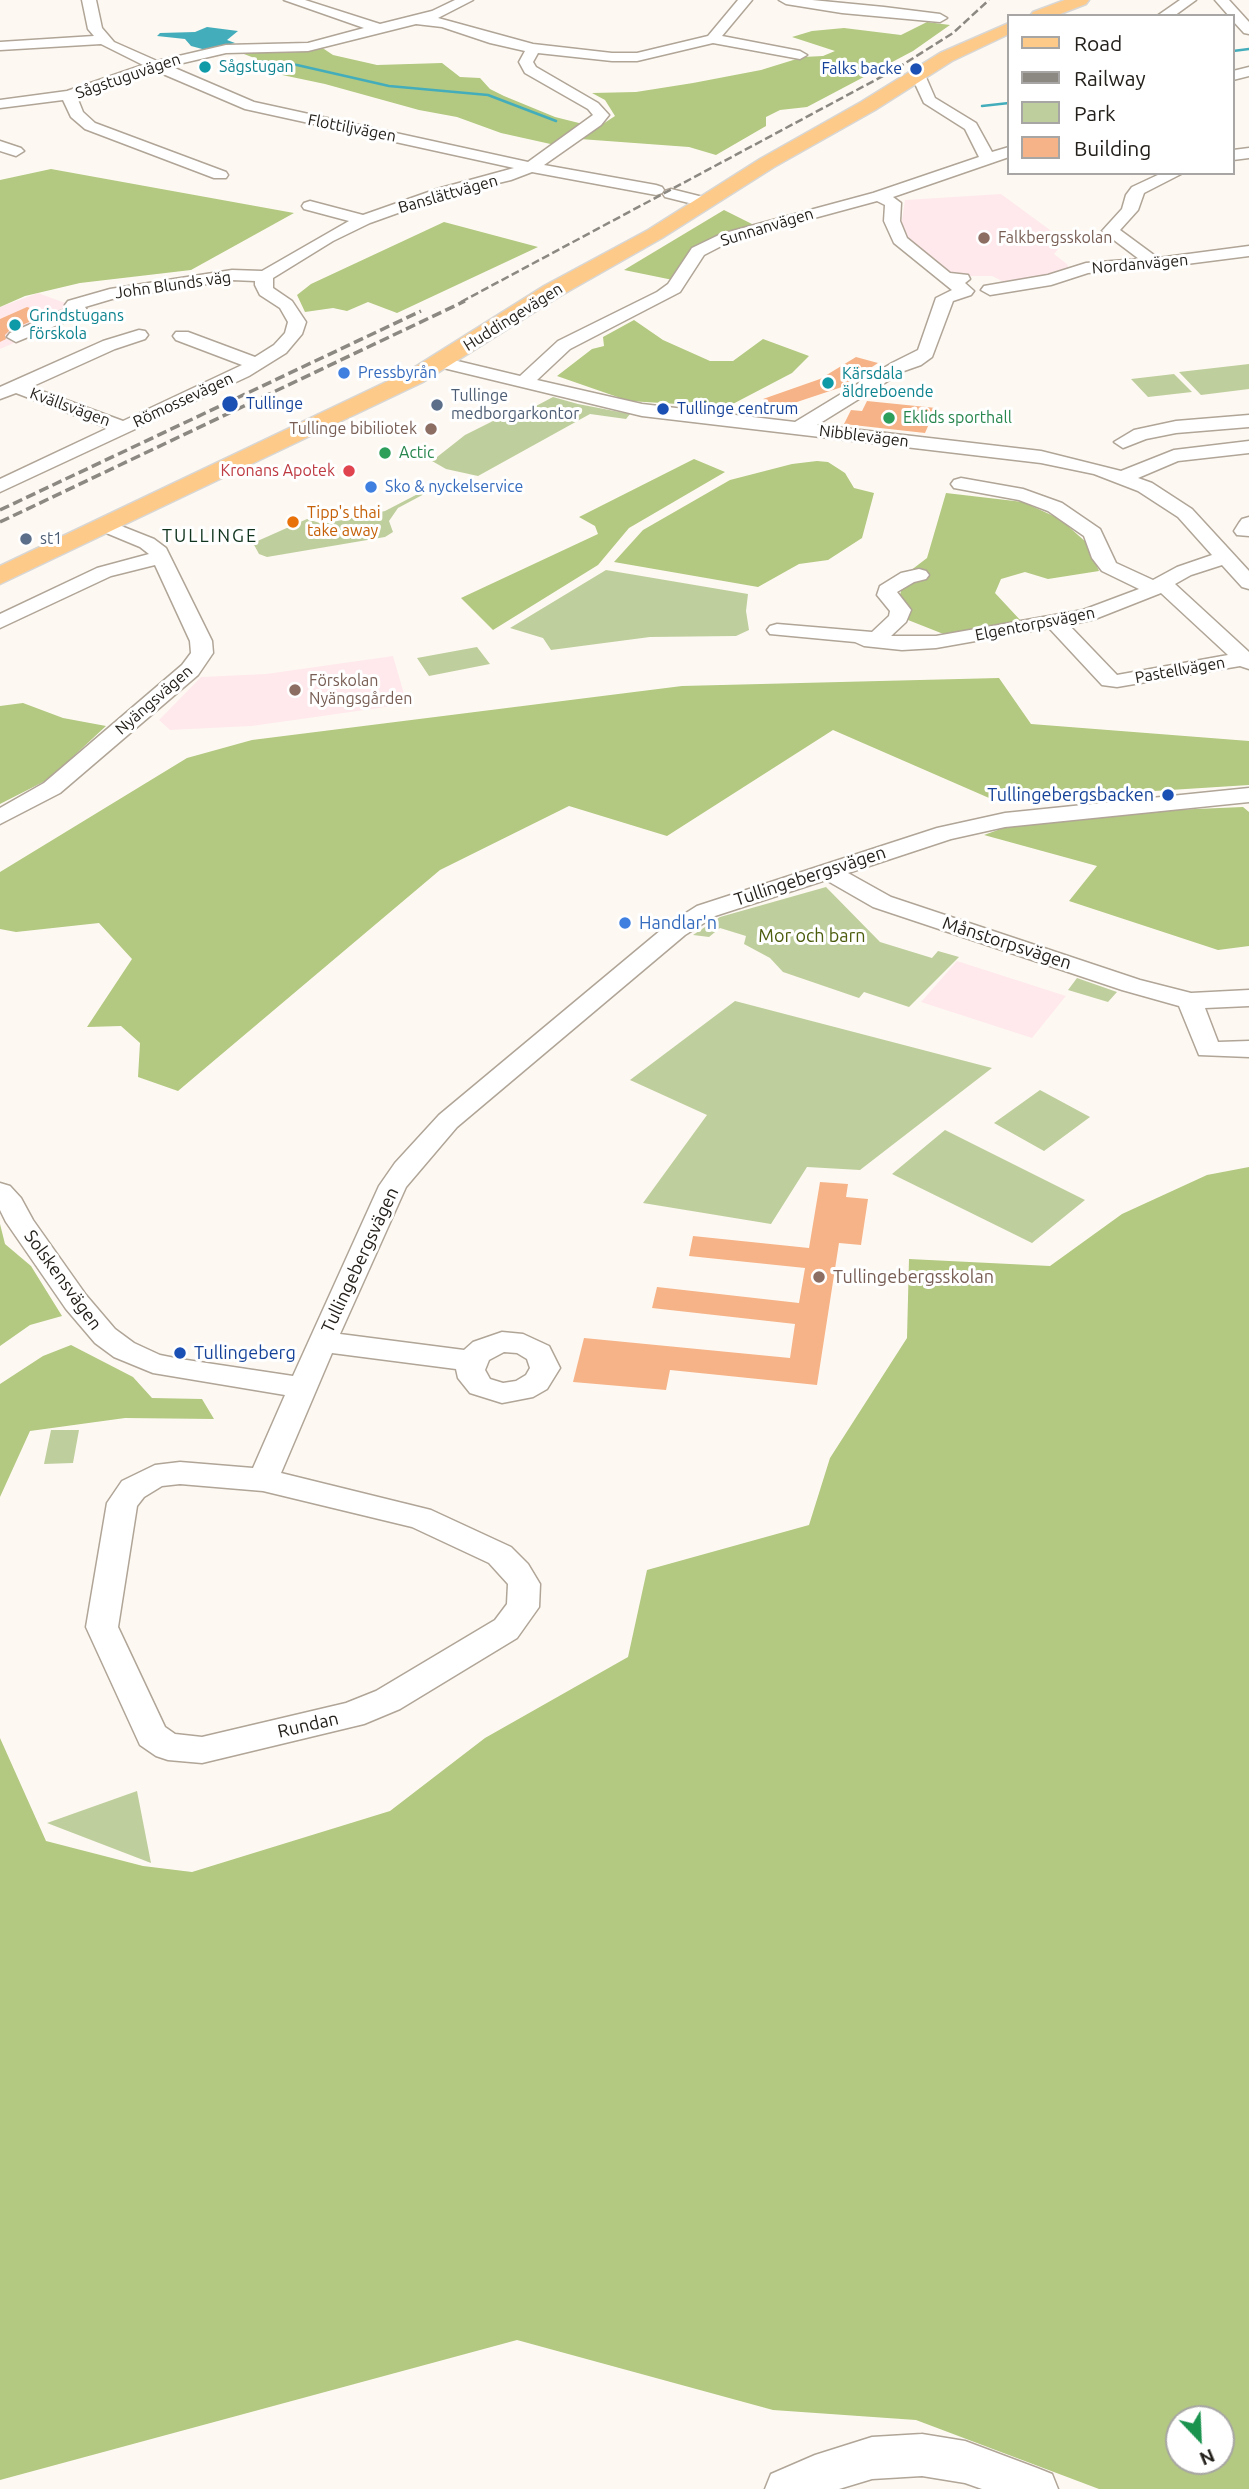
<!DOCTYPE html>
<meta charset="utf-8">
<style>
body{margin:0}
#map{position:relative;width:1249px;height:2489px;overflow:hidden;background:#fdf9f2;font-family:Ubuntu,sans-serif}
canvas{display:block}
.legend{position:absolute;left:1007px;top:14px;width:228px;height:161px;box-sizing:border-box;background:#fff;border:2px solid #a7a6a4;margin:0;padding:9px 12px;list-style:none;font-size:21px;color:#24201b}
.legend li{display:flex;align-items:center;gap:14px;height:35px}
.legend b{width:35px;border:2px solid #a7a6a4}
.north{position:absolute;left:1165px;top:2405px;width:70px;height:70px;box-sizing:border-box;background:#fff;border:2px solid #a7a6a4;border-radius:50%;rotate:157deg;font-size:19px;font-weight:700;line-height:28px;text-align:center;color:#24201b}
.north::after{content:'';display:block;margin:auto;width:24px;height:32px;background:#1a934f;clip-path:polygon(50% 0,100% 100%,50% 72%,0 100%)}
</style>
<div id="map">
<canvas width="1249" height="2489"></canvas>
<ul class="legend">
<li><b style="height:9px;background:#fdca89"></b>Road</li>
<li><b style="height:9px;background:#8c8882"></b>Railway</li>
<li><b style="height:19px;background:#bfce9d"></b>Park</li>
<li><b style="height:19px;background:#f6b388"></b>Building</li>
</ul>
<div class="north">N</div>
</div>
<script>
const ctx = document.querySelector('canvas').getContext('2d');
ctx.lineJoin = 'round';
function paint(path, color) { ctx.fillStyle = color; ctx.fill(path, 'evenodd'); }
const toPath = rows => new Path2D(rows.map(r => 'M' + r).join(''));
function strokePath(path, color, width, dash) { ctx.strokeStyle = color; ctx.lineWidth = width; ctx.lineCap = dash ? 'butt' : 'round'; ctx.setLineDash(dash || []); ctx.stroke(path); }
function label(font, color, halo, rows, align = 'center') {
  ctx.font = font + ' Ubuntu,sans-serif'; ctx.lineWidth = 6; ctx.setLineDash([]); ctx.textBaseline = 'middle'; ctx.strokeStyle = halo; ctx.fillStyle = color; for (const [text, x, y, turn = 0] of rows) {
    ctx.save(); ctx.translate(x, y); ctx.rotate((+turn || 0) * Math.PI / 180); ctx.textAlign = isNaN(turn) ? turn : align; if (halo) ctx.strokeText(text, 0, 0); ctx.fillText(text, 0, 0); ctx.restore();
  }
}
paint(toPath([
 [1001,194,1065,241,1054,254,1067,264,1070,271,1004,282,992,276,951,276,903,235,901,226,905,200],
 [38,293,87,311,0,349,0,307],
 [393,656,407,704,252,726,170,730,159,720,201,677,266,674],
 [957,961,1066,996,1032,1038,921,1002]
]), '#ffe9ec');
paint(toPath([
 [1249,364,1249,389,1201,395,1179,372],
 [1174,374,1192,392,1148,397,1131,379],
 [553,397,578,404,630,414,626,419,590,414,478,476,446,469,432,461,465,435,503,416,519,415],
 [439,483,443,484,398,508,389,521,393,532,385,537,267,557,259,554,253,543,307,519,323,524,385,511],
 [606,570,748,594,746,611,749,630,736,636,650,637,551,650,543,638,510,628],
 [477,647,490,664,429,676,417,658],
 [826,887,880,942,932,958,938,951,959,957,909,1007,864,992,859,998,783,972,770,958,744,944,746,936,720,928,709,937,693,935,720,917],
 [1077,978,1117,992,1108,1002,1068,990],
 [735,1001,992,1068,860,1170,807,1167,771,1224,643,1203,707,1115,630,1080],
 [1040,1090,1090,1117,1044,1151,994,1123],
 [945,1130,1085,1200,1032,1243,892,1174],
 [51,1430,79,1430,73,1463,44,1464],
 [137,1791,151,1863,47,1823]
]), '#bfce9d');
paint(toPath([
 [927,22,950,25,913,51,807,107,780,110,766,117,766,126,716,155,689,147,580,139,615,116,605,100,592,93,636,92,693,83,761,70,803,57,823,56,835,51,792,37,812,31,844,28,901,35],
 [321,47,333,55,377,65,442,63,460,77,480,78,490,89,504,96,555,117,583,124,555,145,501,133,457,117,419,110,325,84,268,72,250,64,257,59,236,51],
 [51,169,294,213,191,270,80,283,25,296,0,307,0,180],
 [724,210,754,225,713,238,673,280,624,270],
 [444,222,538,247,397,313,368,302,347,311,333,308,305,312,297,295,311,284],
 [634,320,663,340,710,361,733,361,763,339,809,356,792,373,727,407,629,401,557,376,592,349,604,346,603,337],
 [694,459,725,472,629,528,598,565,493,630,461,598,598,534,595,526,579,517],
 [817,461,828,462,845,473,854,488,874,493,862,538,828,560,799,564,758,587,614,562,643,530,730,480,792,464],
 [946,493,1023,502,1060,519,1087,543,1099,571,1048,579,1025,572,1001,579,995,593,1022,622,946,635,908,620,910,608,899,598,902,588,910,571,927,558],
 [999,678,1031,724,1249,741,1249,785,996,801,833,730,667,836,569,806,440,870,178,1091,138,1077,140,1043,121,1026,87,1027,132,959,99,923,16,932,0,929,0,872,187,758,252,740,682,686],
 [23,703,63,718,106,726,49,779,0,804,0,706],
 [1243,807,1249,812,1249,946,1218,950,1069,901,1097,866,984,835,1006,827,1125,812],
 [1249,1167,1249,2489,1099,2489,916,2420,773,2410,517,2340,0,2480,0,1738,46,1841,143,1866,192,1872,390,1811,485,1738,628,1657,647,1570,809,1525,830,1458,907,1338,909,1259,1050,1266,1122,1214,1207,1175],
 [1179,2419,1221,2419,1221,2461,1179,2461],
 [0,1224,5,1244,31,1266,62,1316,30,1325,0,1346],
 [71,1345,133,1377,152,1398,202,1399,214,1419,125,1418,30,1431,0,1497,0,1384,43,1356]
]), '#b3c880');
paint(toPath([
 [207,27,238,31,227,40,235,43,206,50,191,46,185,39,157,36,160,33,195,32]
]), '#44adbb');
strokePath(toPath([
 [1233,51,1249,49],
 [255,61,297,65,389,86,488,95,556,121],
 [982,106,1009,103]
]), '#44adbb', 2.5);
paint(toPath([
 [27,307,47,314,9,331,5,335,6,339,0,342,0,319],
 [856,357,878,363,842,387,779,408,763,399,820,379],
 [867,401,936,408,925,433,844,424,851,410,862,411],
 [820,1182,848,1184,846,1197,868,1199,861,1245,839,1243,817,1385,670,1370,666,1390,573,1382,584,1338,790,1358,795,1324,652,1308,657,1287,799,1303,805,1268,689,1256,693,1236,809,1248]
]), '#f6b388');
const minor = toPath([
 [82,0,96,0,102,28,114,42,157,61,226,45,308,43,364,28,284,0,305,0,380,24,432,11,455,0,473,0,438,18,533,44,612,53,637,53,708,36,738,0,752,0,722,36,800,51,807,55,800,59,713,43,637,61,612,61,538,53,533,62,536,67,598,103,609,115,601,125,544,165,656,185,662,187,664,190,662,193,656,195,532,172,511,180,448,195,370,223,333,241,273,278,273,288,292,301,306,322,302,334,286,353,249,376,0,492,0,479,108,428,16,393,0,399,0,387,103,341,139,330,145,331,148,335,145,339,115,349,31,387,123,421,242,365,176,340,173,336,176,332,188,332,255,357,274,345,285,333,288,322,280,308,260,295,255,285,255,281,232,280,112,299,85,307,87,310,84,314,16,342,7,337,10,333,68,308,65,305,68,301,110,289,232,270,262,271,349,221,304,209,302,206,304,203,310,201,363,215,437,189,514,168,245,109,156,71,77,97,83,112,95,123,226,172,228,175,226,178,214,178,85,129,71,117,63,100,0,108,0,100,67,91,143,65,101,44,0,50,0,42,94,36,88,29,82,0],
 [416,24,442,27,490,43,525,51,519,62,525,73,588,109,593,115,528,162,254,102,170,66,226,53,308,51,416,24],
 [779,0,812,0,884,7,940,14,947,18,940,22,842,13,786,4,779,0],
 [1180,0,1196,0,1174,16,1157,16,1180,0],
 [1215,0,1229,0,1249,22,1249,34,1244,33,1233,21,1233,16,1229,16,1215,0],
 [1249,67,1249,76,1233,80,1233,71,1249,67],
 [918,71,925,75,935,98,976,123,992,152,1009,147,1009,157,893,197,901,203,900,221,907,238,950,273,968,275,970,279,965,283,974,291,971,295,953,301,932,357,921,365,904,371,817,425,1041,451,1121,471,1174,450,1249,441,1249,453,1178,461,1138,478,1152,483,1192,509,1249,571,1249,589,1242,587,1222,565,1191,575,1175,584,1249,652,1249,669,1240,666,1117,687,1102,685,1049,628,936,648,902,650,864,646,855,642,770,634,767,630,770,626,777,624,872,632,889,616,890,611,877,595,880,586,901,573,919,569,926,571,929,575,926,579,914,582,897,592,911,610,906,622,891,636,936,636,1083,610,1139,589,1102,571,1092,558,1084,536,1048,511,1019,500,954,488,951,484,954,480,961,478,1023,489,1062,503,1100,529,1116,563,1153,580,1177,567,1212,555,1178,517,1138,491,1094,474,1041,463,642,416,435,366,432,362,441,357,520,376,558,341,657,292,668,284,692,248,721,234,873,193,979,157,965,129,924,103,911,75,918,71],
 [877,201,885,205,884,221,894,243,952,290,936,298,918,350,892,363,795,422,642,404,537,380,570,349,680,292,704,255,733,240,877,201],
 [1161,593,1228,655,1117,675,1069,625,1095,619,1161,593],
 [0,141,21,148,24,151,16,156,0,151,0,141],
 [1249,148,1249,158,1233,160,1233,150,1249,148],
 [1162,173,1183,173,1144,193,1138,210,1120,230,1158,258,1249,246,1249,256,1155,268,1088,273,1051,285,990,295,981,290,984,286,1048,275,1086,263,1139,259,1102,231,1122,209,1126,195,1132,187,1162,173],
 [671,189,711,199,713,202,705,207,665,197,663,194,665,191,671,189],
 [1249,415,1249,427,1176,433,1146,439,1123,448,1114,442,1134,430,1176,421,1249,415],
 [1249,517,1249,536,1237,535,1234,531,1239,523,1242,519,1249,517],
 [106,520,154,539,166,548,212,641,213,653,198,675,60,793,0,824,0,808,44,783,182,665,191,653,190,641,155,565,111,576,0,628,0,614,97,568,149,554,140,547,99,530,96,526,99,522,106,520],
 [1249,788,1249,802,1005,827,951,839,848,873,891,897,1140,980,1191,993,1249,990,1249,1006,1205,1008,1218,1042,1249,1041,1249,1057,1199,1055,1179,1006,1122,990,873,907,826,880,715,916,685,935,457,1127,406,1187,340,1334,464,1350,473,1342,502,1332,523,1334,549,1346,560,1368,547,1389,533,1397,502,1403,470,1393,458,1378,456,1369,332,1353,281,1473,431,1510,511,1547,528,1564,540,1584,539,1607,517,1638,400,1709,364,1724,202,1763,168,1760,156,1756,140,1745,86,1627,107,1503,122,1481,155,1465,180,1462,253,1468,285,1395,153,1373,114,1357,95,1343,66,1309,6,1222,0,1210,0,1183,10,1186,21,1198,33,1220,86,1295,115,1329,134,1343,160,1355,180,1359,293,1376,379,1186,395,1163,439,1115,667,925,697,906,937,828,1005,813,1249,788],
 [504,1352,517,1353,527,1359,530,1368,526,1375,516,1381,503,1383,490,1379,485,1370,489,1360,504,1352],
 [180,1484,263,1491,412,1527,489,1563,508,1584,507,1604,495,1620,376,1691,346,1703,202,1737,175,1734,165,1727,118,1627,137,1506,144,1497,162,1486,180,1484],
 [922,2434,965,2441,1037,2468,1052,2474,1058,2489,982,2489,965,2483,922,2476,872,2479,839,2489,765,2489,771,2474,815,2455,872,2437,922,2434]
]);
const major = toPath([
 [1065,0,1089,0,1086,4,1055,16,1030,16,1033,12,1065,0],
 [1009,23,1009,34,952,61,875,110,774,167,662,238,560,296,423,382,0,584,0,566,407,372,544,286,648,230,760,159,861,102,940,53,1009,23]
]);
strokePath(minor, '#b0a597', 3);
strokePath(major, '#d8d7d6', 3);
paint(minor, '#fff');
paint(major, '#fdca89');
strokePath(toPath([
 [461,302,896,69,953,33,989,0]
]), '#8c8882', 2.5, [8, 3.5]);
strokePath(toPath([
 [0,510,421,311],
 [0,522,465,301]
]), '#8c8882', 3.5, [10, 4.5]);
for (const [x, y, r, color] of [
 [205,67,7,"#0f9aa8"],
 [916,69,7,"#1a4fb4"],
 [984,238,7,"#8d6e63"],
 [15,325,7,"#0f9aa8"],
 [344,373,7,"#3f7fe0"],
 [828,383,7,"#0f9aa8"],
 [230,404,9,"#1a4fb4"],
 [437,405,7,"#5c6f8a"],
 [663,409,7,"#1a4fb4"],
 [889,418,7,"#2e9e5b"],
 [431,429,7,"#8d6e63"],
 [385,453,7,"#2e9e5b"],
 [349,471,7,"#e0444e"],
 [371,487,7,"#3f7fe0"],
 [293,522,7,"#e8710a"],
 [26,539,7,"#5c6f8a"],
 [295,690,7,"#8d6e63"],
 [1168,795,7,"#1a4fb4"],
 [625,923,7,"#3f7fe0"],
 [819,1277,7,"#8d6e63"],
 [180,1353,7,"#1a4fb4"]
]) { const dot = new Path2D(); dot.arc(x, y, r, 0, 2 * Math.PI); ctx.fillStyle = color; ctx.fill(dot); strokePath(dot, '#fff', 2.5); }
label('16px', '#0d838f', '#fff', [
 ["Sågstugan",219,67],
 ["Grindstugans",29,316],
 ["förskola",29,334],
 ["Kärsdala",842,374],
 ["äldreboende",842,392]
], 'left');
label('16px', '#164399', '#fff', [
 ["Falks backe",902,69,"right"],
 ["Tullinge",246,404],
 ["Tullinge centrum",677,409]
], 'left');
label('16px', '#24201b', '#fff', [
 ["Sågstuguvägen",128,76,-19],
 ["Flottiljvägen",352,128,11],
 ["Banslättvägen",448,194,-16],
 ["Sunnanvägen",767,227,-17],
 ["Nordanvägen",1140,264,-5],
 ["John Blunds väg",173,285,-8],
 ["Huddingevägen",513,317,-32],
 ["Römossevägen",183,400,-25],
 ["Kvällsvägen",70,407,20],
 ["Nibblevägen",864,436,7],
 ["Elgentorpsvägen",1035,624,-11],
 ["Pastellvägen",1180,670,-10],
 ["Nyängsvägen",154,700,-41]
]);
label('16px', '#785e54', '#fff', [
 ["Falkbergsskolan",998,238],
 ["Tullinge bibiliotek",417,429,"right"],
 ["Förskolan",309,681],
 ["Nyängsgården",309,699]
], 'left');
label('16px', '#366cbe', '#fff', [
 ["Pressbyrån",358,373],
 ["Sko & nyckelservice",385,487]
], 'left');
label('16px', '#4e5e75', '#fff', [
 ["Tullinge",451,396],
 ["medborgarkontor",451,414],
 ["st1",40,539]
], 'left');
label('16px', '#27864d', '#fff', [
 ["Eklids sporthall",903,418],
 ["Actic",399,453]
], 'left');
label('16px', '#be3a42', '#fff', [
 ["Kronans Apotek",335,471]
], 'right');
label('16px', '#c56008', '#fff', [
 ["Tipp's thai",307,513],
 ["take away",307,531]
], 'left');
ctx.letterSpacing = '2px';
label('18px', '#10341d', '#fff', [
 ["TULLINGE",210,536]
]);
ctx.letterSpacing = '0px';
label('18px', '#164399', '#fff', [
 ["Tullingebergsbacken",1154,795],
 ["Tullingeberg",194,1353,"left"]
], 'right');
label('18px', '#24201b', '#fff', [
 ["Tullingebergsvägen",810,876,-18],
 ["Månstorpsvägen",1007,943,18],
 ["Tullingebergsvägen",360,1260,-65],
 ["Solskensvägen",63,1280,54],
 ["Rundan",308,1725,-13]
]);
label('18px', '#366cbe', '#fff', [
 ["Handlar'n",639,923]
], 'left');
label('18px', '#4b5d0d', '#fff', [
 ["Mor och barn",812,936]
]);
label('18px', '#785e54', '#fff', [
 ["Tullingebergsskolan",833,1277]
], 'left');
</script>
